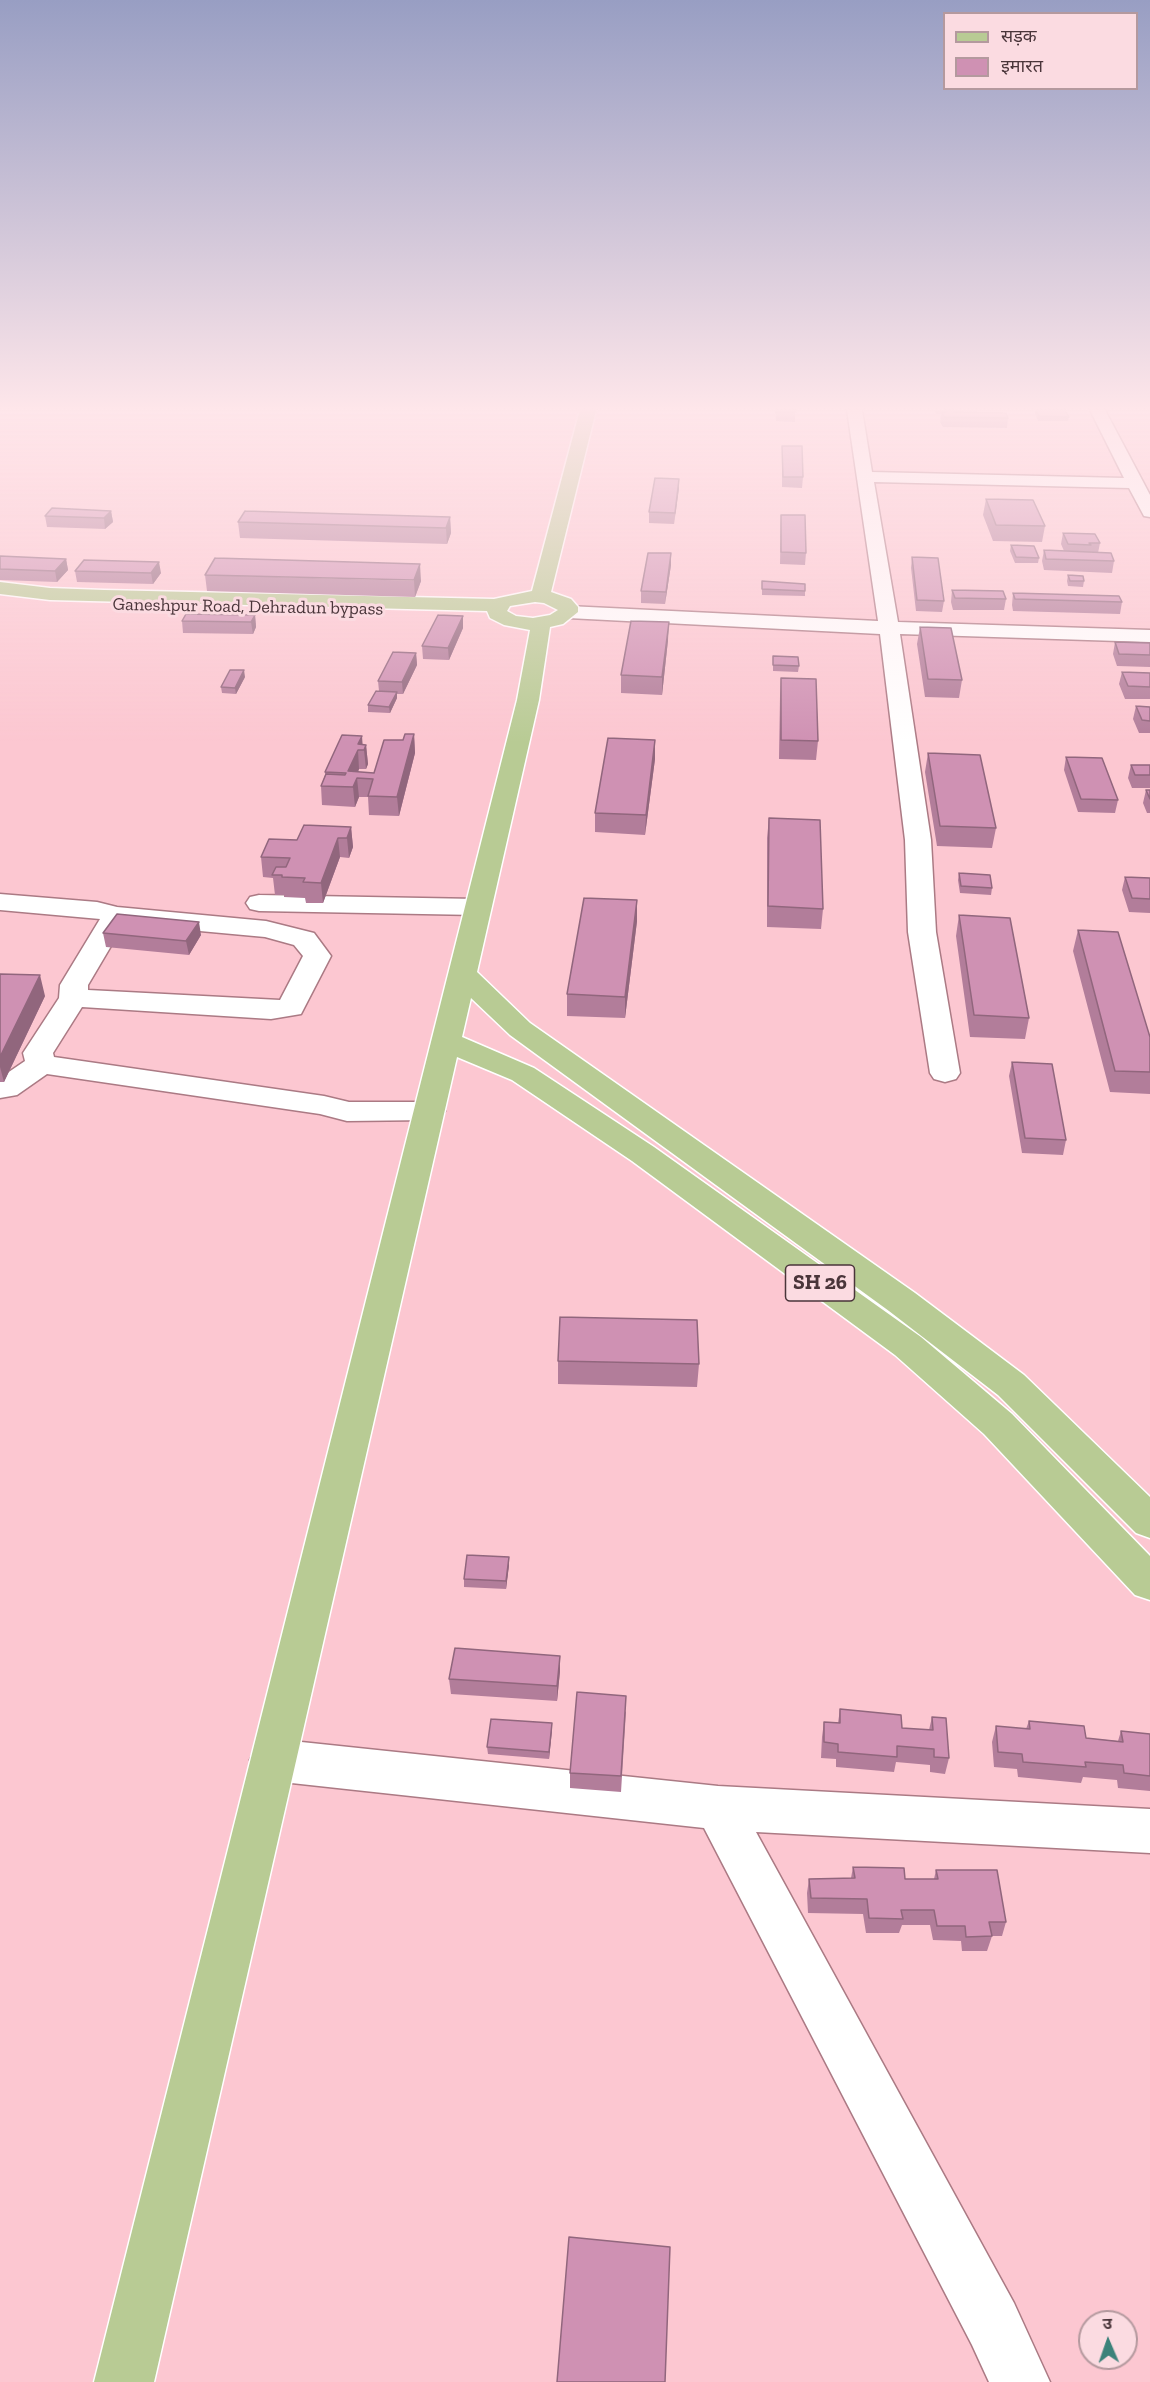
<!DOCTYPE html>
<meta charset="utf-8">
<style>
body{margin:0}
#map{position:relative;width:1150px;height:2382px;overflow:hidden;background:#fcc7d1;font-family:"Zilla Slab","Noto Sans Devanagari",serif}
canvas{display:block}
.legend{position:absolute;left:943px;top:12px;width:195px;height:78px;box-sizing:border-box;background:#fbdbe1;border:2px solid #b4999e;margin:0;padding:8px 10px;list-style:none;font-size:18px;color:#4a353a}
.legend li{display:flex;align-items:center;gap:12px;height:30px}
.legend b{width:30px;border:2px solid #b4999e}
.north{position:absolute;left:1078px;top:2310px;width:60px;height:60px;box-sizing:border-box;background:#fbdbe1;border:2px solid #b4999e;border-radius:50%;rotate:358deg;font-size:16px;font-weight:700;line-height:24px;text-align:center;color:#4a353a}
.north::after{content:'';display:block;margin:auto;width:21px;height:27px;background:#3c827a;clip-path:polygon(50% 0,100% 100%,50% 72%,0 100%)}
</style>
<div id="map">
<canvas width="1150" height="2382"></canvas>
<ul class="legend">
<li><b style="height:8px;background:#b8cb94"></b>सड़क</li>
<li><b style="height:16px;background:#cf91b3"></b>इमारत</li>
</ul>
<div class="north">उ</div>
</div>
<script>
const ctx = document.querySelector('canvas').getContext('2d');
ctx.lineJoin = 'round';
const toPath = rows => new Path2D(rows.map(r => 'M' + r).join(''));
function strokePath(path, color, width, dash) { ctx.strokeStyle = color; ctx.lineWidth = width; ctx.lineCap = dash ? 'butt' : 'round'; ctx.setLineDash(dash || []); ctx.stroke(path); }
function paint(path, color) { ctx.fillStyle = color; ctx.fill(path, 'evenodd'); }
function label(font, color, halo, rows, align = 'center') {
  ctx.font = font + ' "Zilla Slab",serif'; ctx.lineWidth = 6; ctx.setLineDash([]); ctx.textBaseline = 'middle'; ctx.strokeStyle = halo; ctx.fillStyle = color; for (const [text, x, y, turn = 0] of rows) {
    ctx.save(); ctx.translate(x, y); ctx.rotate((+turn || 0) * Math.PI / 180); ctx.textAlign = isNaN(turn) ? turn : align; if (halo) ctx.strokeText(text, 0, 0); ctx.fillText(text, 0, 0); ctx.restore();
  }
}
const minor = toPath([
 [847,410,862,410,872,472,1124,478,1090,410,1105,410,1150,495,1150,517,1144,516,1129,488,874,482,898,622,1150,630,1150,642,900,634,931,840,936,932,960,1073,956,1079,945,1082,934,1079,930,1073,908,932,905,840,880,634,568,618,561,616,558,612,561,608,568,606,878,621,847,410],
 [0,894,97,902,117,907,266,921,314,933,331,956,301,1014,271,1019,82,1007,53,1053,54,1057,324,1096,349,1102,429,1102,440,1104,445,1111,440,1118,429,1120,347,1121,320,1114,47,1074,17,1095,0,1098,0,1078,25,1061,23,1053,59,998,60,985,100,919,0,910,0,894],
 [124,924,265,937,294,945,303,956,280,1000,88,990,88,985,124,924],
 [259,895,477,899,486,901,490,907,486,913,477,915,259,911,250,909,246,903,250,897,259,895],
 [273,1739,718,1786,1150,1809,1150,1853,756,1832,1014,2303,1050,2382,989,2382,972,2345,704,1828,273,1781,257,1775,250,1760,257,1745,273,1739]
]);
const major = toPath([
 [580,410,596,410,551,592,571,599,578,607,578,612,563,624,550,627,539,700,477,972,530,1023,915,1293,1024,1375,1150,1497,1150,1538,1136,1533,998,1395,889,1311,510,1035,471,998,462,1037,534,1068,654,1147,921,1337,1012,1414,1150,1556,1150,1600,1135,1595,984,1434,895,1355,632,1161,512,1080,457,1057,154,2382,94,2382,517,700,530,630,504,625,490,618,487,611,50,600,0,594,0,582,50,588,104,590,494,599,532,591,580,410],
 [535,602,544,603,558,610,550,615,533,618,516,616,507,611,510,606,535,602]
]);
strokePath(minor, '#ab7a84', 3);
strokePath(major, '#fff', 3);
paint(minor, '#fff');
paint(major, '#b8cb94');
paint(toPath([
 [775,410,795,410,795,422,776,421],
 [934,410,964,410,964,412,1008,418,1007,428,943,427,940,422,941,414,936,414],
 [1035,410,1069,417,1068,421,1038,421,1035,414],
 [782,446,803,477,802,488,782,487],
 [679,479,674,524,649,523,649,512],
 [986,499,1045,526,1042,542,993,541,983,515],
 [111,511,113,522,105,529,47,527,45,516],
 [781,515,806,553,805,565,780,564],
 [450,517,451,533,447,544,240,538,238,522],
 [1063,533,1100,543,1098,553,1114,561,1112,573,1044,570,1042,561,1044,550,1064,551,1061,544],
 [1011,545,1039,558,1038,563,1015,563,1010,551],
 [671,553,671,565,665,604,641,603,641,591],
 [0,556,66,559,68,570,57,582,0,580],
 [912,557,944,601,942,612,916,611,911,568],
 [75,571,161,573,153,584,77,582],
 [205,575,421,581,415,597,207,591],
 [1068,575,1084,581,1083,587,1068,586,1067,581],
 [762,581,805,591,805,596,762,595],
 [952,590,1006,599,1004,610,953,610,951,602],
 [1013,593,1122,602,1120,614,1013,611,1012,605],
 [255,615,256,627,253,634,183,633,182,621],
 [463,616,463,628,449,660,423,659,422,646],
 [920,627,962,680,959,698,925,697,917,644],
 [668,640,662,695,621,693,621,675],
 [1115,642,1150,643,1150,667,1117,666,1113,654],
 [416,653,417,665,403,694,397,694,397,698,390,713,368,712,368,705,379,691,378,681],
 [773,656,799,666,798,672,773,671],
 [1122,672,1150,673,1150,699,1125,699,1119,684],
 [245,677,236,694,222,693,221,687],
 [781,678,818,741,816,760,779,759,780,696],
 [1136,706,1150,707,1150,733,1139,733,1133,719],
 [414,734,415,753,399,816,369,815,368,797,359,797,355,807,322,805,321,786,325,775,325,772,362,736,362,745,366,745,368,764,366,769,359,769,358,772,374,773,403,740],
 [655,740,655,759,645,835,595,832,595,813],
 [928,753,996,828,992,848,937,846,925,772],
 [1066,757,1118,800,1115,813,1078,812,1064,770],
 [1131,765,1150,765,1150,788,1132,788,1128,778],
 [1146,790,1150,790,1150,813,1147,813,1143,803],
 [769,818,823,909,821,929,767,927,767,838],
 [351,827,353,847,349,858,340,857,323,903,306,903,305,898,284,897,284,895,275,895,273,878,263,877,261,857,297,840],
 [959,873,992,888,991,895,960,893,958,880],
 [1125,877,1150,878,1150,913,1129,912,1122,890],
 [637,900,637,921,625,1018,567,1016,567,994],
 [959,915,1029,1018,1025,1039,970,1037,956,936],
 [1078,930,1150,1037,1150,1094,1110,1092,1073,951],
 [103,933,201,935,189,955,106,947],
 [0,974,45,996,4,1082,0,1082],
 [1012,1062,1066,1140,1063,1155,1022,1153,1009,1076],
 [558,1361,699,1364,697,1387,558,1384],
 [509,1557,509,1565,506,1589,464,1587,464,1579],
 [560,1671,557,1701,451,1694,449,1679],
 [840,1709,902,1728,929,1730,932,1717,949,1758,945,1774,930,1772,930,1765,896,1762,894,1772,836,1767,836,1759,821,1758,822,1737,824,1722,838,1723],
 [626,1711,621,1792,570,1788,570,1773],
 [1029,1721,1086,1738,1118,1741,1121,1731,1150,1734,1150,1791,1118,1788,1117,1780,1083,1777,1081,1783,1018,1777,1017,1769,994,1767,992,1742,996,1726,1026,1729],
 [552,1723,549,1759,488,1754,487,1747],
 [853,1867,905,1879,934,1879,936,1870,1006,1922,1002,1936,992,1936,987,1951,962,1951,961,1941,933,1940,930,1925,902,1925,899,1933,866,1933,863,1914,808,1913,807,1893,809,1879,851,1878]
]), '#b27d9a');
paint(toPath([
 [679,479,679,489,674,524,675,513],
 [111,511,113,522,105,529,104,518],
 [450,517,451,533,447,544,446,528],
 [671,553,671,565,665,604,666,592],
 [66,559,68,570,57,582,55,571],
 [159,562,161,573,153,584,151,573],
 [420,564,421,581,415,597,414,580],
 [255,615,256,627,253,634,251,622],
 [463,616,463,628,449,660,448,648],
 [669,622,668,640,662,695,662,677],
 [416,653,417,665,403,694,402,682],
 [244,670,245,677,236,694,235,688],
 [397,692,397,698,390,713,389,707],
 [414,734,415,753,399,816,397,797],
 [362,736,363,750,358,744],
 [655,740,655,759,645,835,646,815],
 [366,745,368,764,366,769,364,750],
 [358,750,359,769,351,787,348,771],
 [357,778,359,797,355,807,353,787],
 [351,827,353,847,349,858,347,838],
 [338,838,340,857,323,903,321,883],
 [637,900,637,921,625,1018,625,997],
 [199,922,201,935,189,955,186,941],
 [40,975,45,996,4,1082,0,1067,0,1057],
 [509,1557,509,1565,506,1589,506,1581],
 [560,1656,560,1671,557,1701,557,1686],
 [552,1723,552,1731,549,1759,549,1752]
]), '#91667d');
const building = toPath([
 [776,410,795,410,796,412,776,412,776,410],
 [946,410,953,410,954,412,1006,413,1008,418,944,417,942,412,947,412,946,410],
 [1035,410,1065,410,1069,417,1039,416,1035,410],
 [782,446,802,446,803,477,783,477,782,446],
 [655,478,679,479,675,513,649,512,655,478],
 [986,499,1033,500,1045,526,996,525,986,499],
 [52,508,111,511,104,518,45,516,52,508],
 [245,511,450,517,446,528,238,522,245,511],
 [781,515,805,515,806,553,781,552,781,515],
 [1063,533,1095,534,1100,543,1089,543,1091,545,1068,544,1063,533],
 [1011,545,1034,546,1039,558,1016,557,1011,545],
 [1044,550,1111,553,1114,561,1046,559,1044,550],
 [648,553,671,553,666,592,641,591,648,553],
 [0,556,66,559,55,571,0,569,0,556],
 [912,557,938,558,944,601,917,600,912,557],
 [215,558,420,564,414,580,205,575,215,558],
 [84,560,159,562,151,573,75,571,84,560],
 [1068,575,1083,576,1084,581,1070,581,1068,575],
 [762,581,805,584,805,591,762,589,762,581],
 [952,590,1003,591,1006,599,955,598,952,590],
 [1013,593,1119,596,1122,602,1015,599,1013,593],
 [186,614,255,615,251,622,182,621,186,614],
 [438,615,463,616,448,648,422,646,438,615],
 [631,621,669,622,662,677,621,675,631,621],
 [920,627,951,628,962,680,928,679,920,627],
 [1115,642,1150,643,1150,655,1119,654,1115,642],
 [393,652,416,653,402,682,378,681,393,652],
 [773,656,798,657,799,666,773,665,773,656],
 [230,670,244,670,235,688,221,687,230,670],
 [1122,672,1150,673,1150,687,1128,686,1122,672],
 [781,678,816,679,818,741,781,740,781,678],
 [376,691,397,692,389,707,368,705,376,691],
 [1136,706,1150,707,1150,721,1142,720,1136,706],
 [405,734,414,734,397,797,368,796,373,779,357,778,353,787,321,786,326,774,345,775,346,773,325,772,342,735,362,736,358,744,366,745,364,750,358,750,348,771,374,773,384,740,403,740,405,734],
 [608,738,655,740,646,815,595,813,608,738],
 [928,753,980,755,996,828,940,826,928,753],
 [1066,757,1102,758,1118,800,1081,799,1066,757],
 [1131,765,1150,765,1150,775,1135,775,1131,765],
 [1146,790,1150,790,1150,799,1146,790],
 [769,818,820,820,823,909,768,906,769,818],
 [304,825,351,827,347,838,338,838,321,883,303,882,305,878,282,877,282,875,272,875,276,867,286,867,290,858,261,857,269,839,297,840,304,825],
 [959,873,990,875,992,888,961,886,959,873],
 [1125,877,1150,878,1150,899,1132,898,1125,877],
 [584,898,637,900,625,997,567,994,584,898],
 [117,914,199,922,186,941,103,933,117,914],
 [959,915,1010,918,1029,1018,974,1015,959,915],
 [1078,930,1118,932,1150,1037,1150,1072,1115,1071,1078,930],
 [0,974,40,975,0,1057,0,974],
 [1012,1062,1052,1064,1066,1140,1025,1138,1012,1062],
 [560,1317,697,1320,699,1364,558,1361,560,1317],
 [467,1555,509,1557,506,1581,464,1579,467,1555],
 [455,1648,560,1656,557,1686,449,1679,455,1648],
 [577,1692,626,1696,621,1776,570,1773,577,1692],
 [840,1709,901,1715,902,1728,933,1730,932,1717,946,1718,949,1758,934,1757,934,1749,897,1746,897,1757,838,1752,838,1744,824,1742,824,1722,840,1723,840,1709],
 [491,1719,552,1723,549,1752,487,1747,491,1719],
 [1029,1721,1084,1726,1086,1738,1123,1742,1121,1731,1150,1734,1150,1776,1124,1773,1123,1765,1085,1762,1086,1767,1023,1762,1022,1754,998,1752,996,1726,1030,1729,1029,1721],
 [853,1867,904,1868,905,1879,938,1879,936,1870,997,1870,1006,1922,989,1922,992,1936,966,1937,965,1926,937,1926,934,1910,901,1910,903,1919,869,1918,867,1899,811,1898,809,1879,855,1878,853,1867],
 [569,2237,670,2247,665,2382,557,2382,569,2237]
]);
paint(building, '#cf91b3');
strokePath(building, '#91667d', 1.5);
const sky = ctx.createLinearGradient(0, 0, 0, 743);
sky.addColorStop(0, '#989ec3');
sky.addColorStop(0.55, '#fee6ea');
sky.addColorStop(1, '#fee6ea00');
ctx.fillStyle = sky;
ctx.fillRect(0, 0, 1150, 743);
label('18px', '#4a353a', '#fbdbe1', [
 ["Ganeshpur Road, Dehradun bypass",248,607,1]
]);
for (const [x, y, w] of [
 [820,1283,69]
]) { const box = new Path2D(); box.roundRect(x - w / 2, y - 18, w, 36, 4.5); ctx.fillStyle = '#fbdbe1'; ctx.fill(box); strokePath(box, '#4a353a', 1.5); }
label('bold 21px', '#4a353a', null, [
 ["SH 26",820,1283]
]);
</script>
